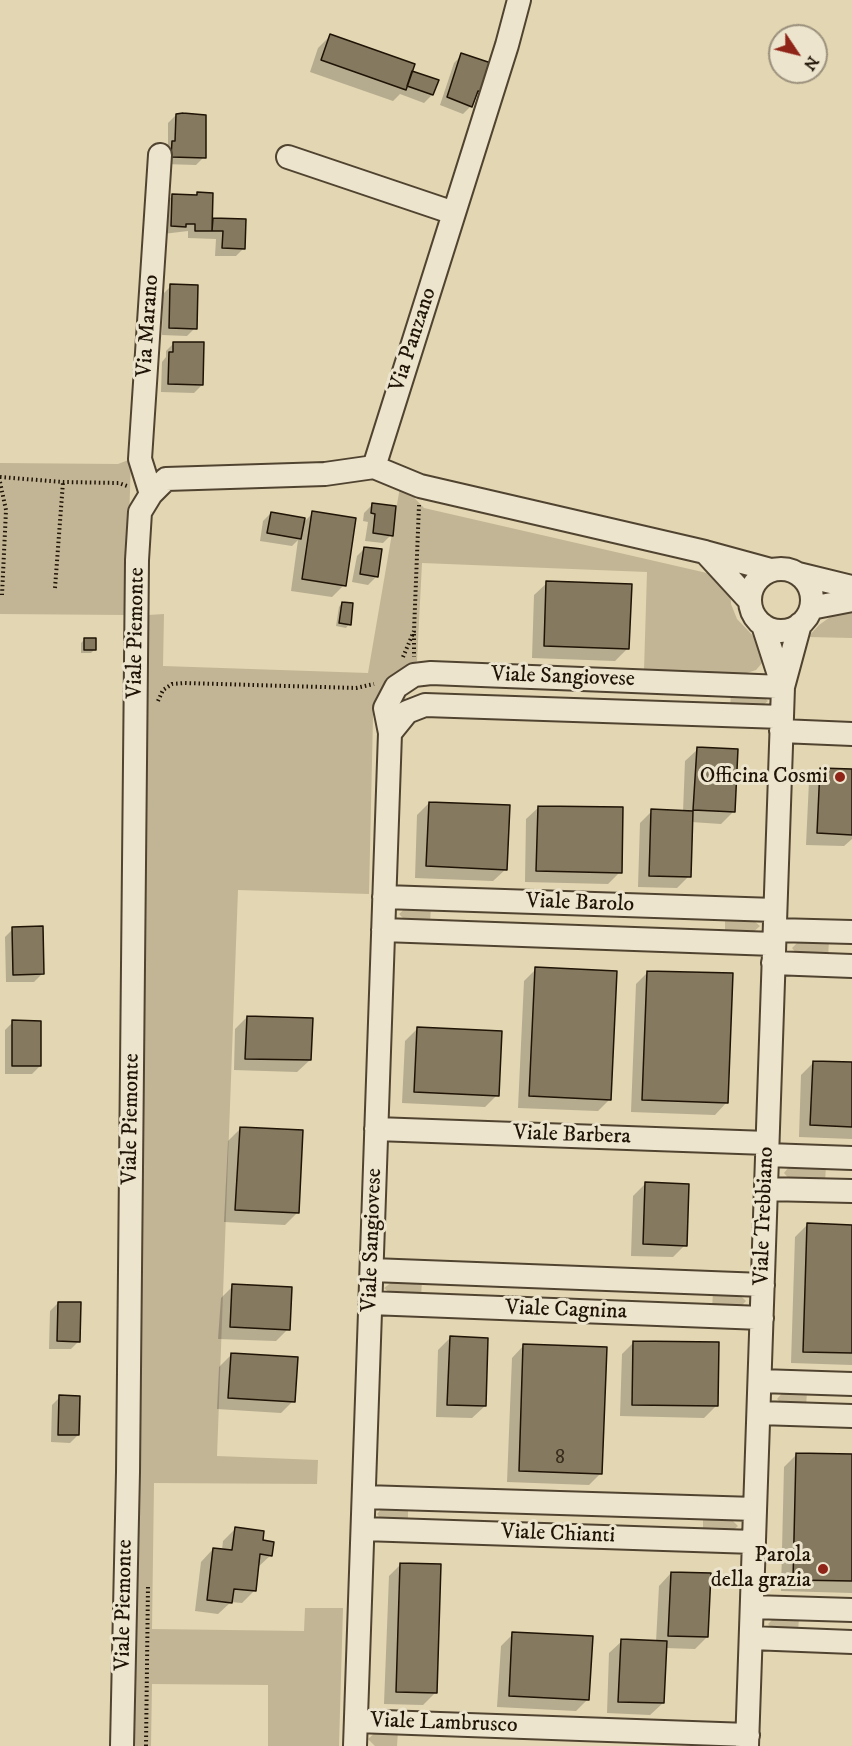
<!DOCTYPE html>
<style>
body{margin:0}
#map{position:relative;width:852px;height:1746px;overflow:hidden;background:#e3d6b2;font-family:"IM FELL DW Pica",serif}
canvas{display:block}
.north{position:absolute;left:768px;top:24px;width:60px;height:60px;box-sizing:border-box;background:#ede4cd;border:2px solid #9b917d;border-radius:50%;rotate:125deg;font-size:16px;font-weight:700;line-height:24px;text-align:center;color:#1f1406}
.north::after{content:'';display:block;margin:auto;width:21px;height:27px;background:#8f2418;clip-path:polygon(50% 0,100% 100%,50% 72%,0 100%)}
</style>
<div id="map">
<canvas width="852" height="1746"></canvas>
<div class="north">N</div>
</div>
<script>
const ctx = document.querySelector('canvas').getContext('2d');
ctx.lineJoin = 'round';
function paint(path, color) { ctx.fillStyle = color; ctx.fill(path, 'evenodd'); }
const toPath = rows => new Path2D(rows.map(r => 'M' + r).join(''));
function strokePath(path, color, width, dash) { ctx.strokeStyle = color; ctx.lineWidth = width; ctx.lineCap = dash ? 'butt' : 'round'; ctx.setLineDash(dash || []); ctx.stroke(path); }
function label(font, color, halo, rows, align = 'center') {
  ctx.font = font + ' "IM FELL DW Pica",serif'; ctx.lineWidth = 6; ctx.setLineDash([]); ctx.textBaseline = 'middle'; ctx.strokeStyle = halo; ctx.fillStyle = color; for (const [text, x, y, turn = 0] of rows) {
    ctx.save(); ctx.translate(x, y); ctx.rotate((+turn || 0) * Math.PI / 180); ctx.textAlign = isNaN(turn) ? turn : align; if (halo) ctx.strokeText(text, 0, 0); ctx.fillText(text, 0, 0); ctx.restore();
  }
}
paint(toPath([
 [131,459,126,615,0,614,0,463,118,464],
 [400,487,405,488,424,508,720,576,730,584,731,604,737,619,759,642,763,651,762,663,756,670,744,674,644,670,647,572,422,563,417,661,404,668,388,681,376,701,373,717,369,894,238,890,217,1456,318,1460,317,1484,154,1483,152,1629,304,1631,305,1608,343,1608,339,1746,268,1746,268,1685,152,1684,151,1746,133,1746,148,615,164,614,163,666,368,673],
 [852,609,852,638,808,637,819,625,833,615],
 [731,690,757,691,768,701,756,711,730,710],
 [409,905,431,906,430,924,408,923,399,914],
 [725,917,749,917,760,926,749,936,725,935],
 [801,939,829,940,828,958,801,958,792,948],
 [792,1163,826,1165,825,1183,792,1182,784,1173],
 [396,1279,422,1280,421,1299,395,1298,384,1288],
 [713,1291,736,1291,746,1301,736,1311,712,1310],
 [786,1389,807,1390,806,1409,786,1408,777,1399],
 [385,1505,408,1505,408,1524,385,1523,377,1514],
 [703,1516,728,1516,738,1526,728,1535,703,1534],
 [777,1615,799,1616,798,1634,777,1633,768,1624],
 [378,1730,398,1731,397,1746,375,1746,368,1739]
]), '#c2b595');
paint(toPath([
 [330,36,411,72,432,95,424,103,400,94,393,101,310,72,318,48],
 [462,55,480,91,474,97,471,106,463,114,440,105,454,63],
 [176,115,204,157,196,165,164,164,168,148,168,123],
 [198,194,211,219,245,220,244,248,236,256,215,256,216,239,188,238,188,231,163,234,165,204,172,196,195,196],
 [171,286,195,328,187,336,162,335,163,294],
 [174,343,202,385,194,393,161,392,162,362,166,357,166,351],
 [372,505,391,535,383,543,365,541,368,522,363,521,364,513],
 [271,513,302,524,313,513,344,585,332,597,291,591,298,540,292,546,260,541,263,521],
 [365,548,376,577,368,585,352,582,357,556],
 [547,583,628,648,615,661,532,658,534,595],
 [342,603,349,624,346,628,336,626,339,607],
 [85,639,94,650,91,653,81,653,81,643],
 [698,749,733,812,721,824,691,822,689,876,677,888,638,887,640,823,652,811,683,812,685,761],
 [821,769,852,771,852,839,844,846,806,845,809,781],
 [429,803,506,869,493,881,415,878,417,815],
 [539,807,620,872,608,884,525,882,526,819],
 [13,929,42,974,34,982,6,982,5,937],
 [536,969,610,1099,598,1111,518,1108,524,981],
 [648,972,727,1102,715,1115,631,1112,636,984],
 [247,1017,310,1060,297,1072,234,1070,235,1029],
 [13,1022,40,1066,32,1074,5,1074,5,1030],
 [418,1028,497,1095,485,1107,402,1103,405,1041],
 [813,1063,852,1064,852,1139,799,1137,801,1075],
 [240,1129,297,1213,285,1225,224,1222,228,1141],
 [646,1183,685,1245,673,1257,631,1256,633,1196],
 [807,1225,852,1226,852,1365,791,1363,795,1237],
 [233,1286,288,1329,276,1341,218,1339,221,1298],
 [58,1303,79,1341,71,1349,49,1349,50,1311],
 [450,1338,485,1406,472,1418,436,1417,438,1350],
 [634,1342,716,1406,704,1418,620,1416,622,1354],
 [524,1345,601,1473,589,1485,507,1482,512,1358],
 [231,1355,293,1401,281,1413,217,1409,219,1367],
 [60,1397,78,1435,70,1443,51,1442,52,1405],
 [796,1455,852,1456,852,1593,781,1591,784,1467],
 [235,1529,262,1542,271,1555,258,1567,254,1591,242,1603,231,1602,218,1614,195,1611,201,1562,213,1549,222,1550,223,1541],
 [401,1564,435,1693,423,1705,384,1704,389,1576],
 [671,1573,707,1637,695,1649,665,1648,663,1703,650,1715,607,1713,609,1653,622,1641,656,1642,659,1586],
 [513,1634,588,1699,576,1711,497,1707,501,1646]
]), '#0003');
const building = toPath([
 [330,34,415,64,406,90,321,60,330,34],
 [461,53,491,63,481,92,478,91,472,107,447,97,461,53],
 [412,71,439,80,433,95,407,86,412,71],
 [183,113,206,115,206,158,171,157,172,141,175,141,176,114,183,113],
 [197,192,213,193,212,231,195,231,195,224,186,224,186,227,171,226,172,194,197,195,197,192],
 [213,218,246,219,245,249,222,248,223,231,212,231,213,218],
 [170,284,198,285,197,329,169,328,170,284],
 [173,342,204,342,203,385,168,384,169,352,173,352,173,342],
 [372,503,396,506,393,536,373,533,375,514,371,513,372,503],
 [312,511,356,518,346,586,302,579,312,511],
 [271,512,305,518,301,539,267,533,271,512],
 [364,547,382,549,378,577,360,574,364,547],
 [546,581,632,584,629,649,544,646,546,581],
 [342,602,353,603,351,625,339,623,342,602],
 [84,638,96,638,96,650,84,650,84,638],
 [697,747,738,749,735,812,693,810,697,747],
 [820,768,852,769,852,835,817,833,820,768],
 [429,802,510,805,507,870,426,866,429,802],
 [538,806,623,807,622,873,536,871,538,806],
 [651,809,693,811,691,877,649,876,651,809],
 [43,926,44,974,13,975,12,927,43,926],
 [535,967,617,971,611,1100,529,1096,535,967],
 [647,971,733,973,728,1103,642,1100,647,971],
 [247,1016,313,1018,311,1060,245,1059,247,1016],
 [12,1020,41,1021,41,1066,12,1066,12,1020],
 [417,1027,502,1031,499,1096,414,1092,417,1027],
 [813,1061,852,1062,852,1127,810,1125,813,1061],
 [240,1127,303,1130,299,1213,235,1210,240,1127],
 [645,1182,689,1184,687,1246,643,1244,645,1182],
 [807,1223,852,1225,852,1353,803,1352,807,1223],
 [232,1284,292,1287,290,1330,230,1327,232,1284],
 [58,1302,81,1302,80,1342,57,1341,58,1302],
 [450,1336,488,1338,486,1406,447,1405,450,1336],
 [633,1341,719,1342,718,1406,632,1405,633,1341],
 [523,1344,607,1347,602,1474,519,1471,523,1344],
 [231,1353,298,1357,295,1402,228,1398,231,1353],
 [59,1395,80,1396,79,1435,58,1435,59,1395],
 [796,1453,852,1454,852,1581,793,1580,796,1453],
 [235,1527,264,1531,263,1540,274,1542,272,1556,260,1554,256,1591,234,1589,232,1603,207,1600,213,1548,232,1550,235,1527],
 [400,1563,441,1564,437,1693,396,1692,400,1563],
 [671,1572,711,1573,708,1637,668,1636,671,1572],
 [512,1632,593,1636,589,1700,509,1696,512,1632],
 [621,1639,667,1641,664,1703,618,1702,621,1639]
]);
paint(building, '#85795f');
strokePath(building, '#1f1406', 1.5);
const minor = toPath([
 [288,157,454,213],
 [374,467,507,45,519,0],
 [151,494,140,459,160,155],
 [705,552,750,601],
 '750 600a31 31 0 1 1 62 0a31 31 0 1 1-62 0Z',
 [798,574,852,587],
 [811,608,852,600],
 [763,625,783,687],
 [781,731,852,734],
 [390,733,407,712,425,705,782,717],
 [384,897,775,910],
 [383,930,774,944],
 [775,930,852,932],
 [773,963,852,966],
 [376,1129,767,1143],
 [767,1155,852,1158],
 [766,1189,852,1191],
 [372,1270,763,1285],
 [370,1303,762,1318],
 [760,1381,852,1384],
 [759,1413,852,1416],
 [364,1497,755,1509],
 [363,1529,754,1542],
 [752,1607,852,1610],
 [751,1638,852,1642],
 [356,1721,748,1735],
 [122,1746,128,1472,137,560,140,512,151,494,166,479,325,474,374,467,420,486,705,552,771,570],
 [355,1746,390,733,385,708,396,687,414,675,431,673,783,687],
 [747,1746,783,687,800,624]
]);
strokePath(minor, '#504431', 26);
strokePath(toPath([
 [0,477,63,482,119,483,127,486],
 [0,482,6,510,2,595],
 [55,588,63,482],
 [414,634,414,657],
 [403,657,414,631,419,505],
 [158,701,163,690,172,684,185,683,356,688,374,684],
 [146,1746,148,1585]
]), '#1f1406', 4, [1.5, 3]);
strokePath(minor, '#ede4cd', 22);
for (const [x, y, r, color] of [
 [840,777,6,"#8f2418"],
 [823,1569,6,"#8f2418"]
]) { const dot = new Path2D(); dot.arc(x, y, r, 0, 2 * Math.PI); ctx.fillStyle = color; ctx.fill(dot); strokePath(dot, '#ede4cd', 2); }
label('20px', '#382d1c', null, [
 ["8",560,1459]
]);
label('22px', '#1f1406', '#ede4cd', [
 ["Via Marano",149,326,-86],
 ["Via Panzano",414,340,-72],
 ["Viale Piemonte",137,633,-89],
 ["Viale Sangiovese",563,678,2],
 ["Viale Barolo",580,904,2],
 ["Viale Piemonte",132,1119,-89],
 ["Viale Barbera",572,1136,2],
 ["Viale Trebbiano",765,1216,-88],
 ["Viale Sangiovese",373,1240,-88],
 ["Viale Cagnina",566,1311,2],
 ["Viale Chianti",558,1535,2],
 ["Viale Piemonte",125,1605,-89],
 ["Viale Lambrusco",444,1724,2]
]);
label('22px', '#1f1406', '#ede4cd', [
 ["Officina Cosmi",828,777],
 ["Parola",811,1556],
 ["della grazia",811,1581]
], 'right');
</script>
